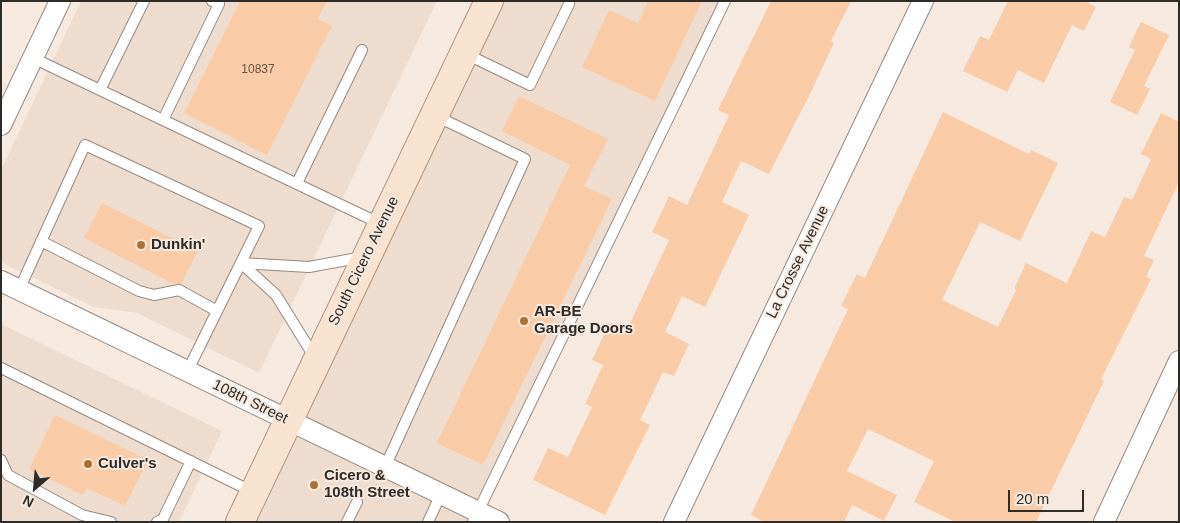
<!DOCTYPE html>
<style>
body{margin:0}
#map{position:relative;width:1180px;height:523px;overflow:hidden;background:#f6eae0;font-family:Arial,sans-serif}
canvas{display:block}
.frame{position:absolute;inset:0;border:2px solid #2f2b27;pointer-events:none}
.north{position:absolute;left:10px;top:463px;width:50px;height:50px;-webkit-text-stroke:4px #f6eae0;paint-order:stroke;rotate:207deg;font-size:14px;font-weight:700;line-height:20px;text-align:center;color:#2f2b27}
.north::after{content:'';display:block;margin:auto;width:18px;height:22px;background:#2f2b27;clip-path:polygon(50% 0,100% 100%,50% 72%,0 100%)}
.scale{position:absolute;left:1008px;top:490px;width:76px;height:22px;box-sizing:border-box;border:2px solid #2f2b27;border-top:0;padding-left:6px;font-size:15px;line-height:18px;white-space:nowrap;color:#2f2b27;-webkit-text-stroke:4px #f6eae0;paint-order:stroke}
</style>
<div id="map">
<canvas width="1180" height="523"></canvas>
<div class="frame"></div>
<div class="north">N</div>
<div class="scale">20 m</div>
</div>
<script>
const ctx = document.querySelector('canvas').getContext('2d');
ctx.lineJoin = 'round';
function paint(path, color) { ctx.fillStyle = color; ctx.fill(path, 'evenodd'); }
const toPath = rows => new Path2D(rows.map(r => 'M' + r).join(''));
function strokePath(path, color, width, dash) { ctx.strokeStyle = color; ctx.lineWidth = width; ctx.lineCap = dash ? 'butt' : 'round'; ctx.setLineDash(dash || []); ctx.stroke(path); }
function label(font, color, halo, rows, align = 'center') {
  ctx.font = font + ' Arial,sans-serif'; ctx.lineWidth = 4; ctx.setLineDash([]); ctx.textBaseline = 'middle'; ctx.strokeStyle = halo; ctx.fillStyle = color; for (const [text, x, y, turn = 0] of rows) {
    ctx.save(); ctx.translate(x, y); ctx.rotate((+turn || 0) * Math.PI / 180); ctx.textAlign = isNaN(turn) ? turn : align; if (halo) ctx.strokeText(text, 0, 0); ctx.fillText(text, 0, 0); ctx.restore();
  }
}
paint(toPath([
 [81,1,437,1,259,373,137,313,94,307,1,262,1,170],
 [489,1,725,1,473,522,240,522],
 [1,324,222,431,179,522,1,522]
]), '#eedcce');
paint(toPath([
 [240,1,327,1,318,19,332,26,267,155,184,113],
 [648,1,702,1,655,101,582,67,609,10,638,23],
 [771,1,851,1,831,41,834,43,809,96,769,174,741,161,722,202,749,215,705,307,682,296,665,332,689,344,674,376,663,372,640,420,650,425,605,515,533,480,548,448,568,457,592,407,585,404,603,365,592,360,609,324,626,332,669,240,652,232,669,196,687,205,729,115,718,110],
 [1008,1,1085,1,1096,7,1084,31,1072,25,1044,83,1018,70,1007,92,963,71,980,36,989,40],
 [1141,22,1169,35,1144,86,1150,89,1137,115,1110,102,1135,50,1129,47],
 [519,96,608,139,584,186,612,199,483,465,437,443,570,165,502,131],
 [943,112,1029,154,1031,150,1058,163,1020,241,980,222,942,300,998,327,1016,290,1014,289,1026,263,1067,283,1091,231,1105,237,1124,197,1132,200,1151,159,1141,154,1161,113,1179,122,1179,182,1144,256,1154,260,1146,277,1151,279,1101,379,1104,381,1036,522,955,522,914,502,934,461,868,429,847,471,897,495,884,521,852,505,844,522,764,522,751,515,848,309,841,306,857,274,865,278],
 [102,203,198,251,181,284,174,284,84,238],
 [55,415,148,460,125,506,87,488,83,495,29,469]
]), '#f9cca7');
const lane = toPath([
 [464,53,530,85,569,4],
 [33,58,381,224],
 [100,90,144,1],
 [163,120,219,4,212,1],
 [297,183,362,50],
 [41,241,139,291,154,295,179,290,217,311],
 [241,263,309,267,363,257],
 [241,263,276,295,315,358],
 [19,290,85,145,259,226,187,372],
 [1,368,253,492],
 [1,460,8,475,82,515,111,522],
 [385,467,525,159,434,115],
 [157,522,163,519,191,461],
 [347,522,357,502],
 [428,522,441,494],
 [473,522,725,1]
]);
const street = toPath([
 [1,125,60,1],
 [1,281,499,522],
 [674,522,923,1],
 [1104,522,1179,361]
]);
const primary = toPath([
 [240,522,489,1]
]);
strokePath(lane, '#958a81', 12);
strokePath(street, '#958a81', 22);
strokePath(primary, '#ae9681', 30);
strokePath(lane, '#fff', 10);
strokePath(street, '#fff', 20);
strokePath(primary, '#f8e2d0', 28);
for (const [x, y, r, color] of [
 [141,245,5,"#ae6f35"],
 [524,321,5,"#ae6f35"],
 [88,464,5,"#ae6f35"],
 [314,485,5,"#ae6f35"]
]) { const dot = new Path2D(); dot.arc(x, y, r, 0, 2 * Math.PI); ctx.fillStyle = color; ctx.fill(dot); strokePath(dot, '#f6eae0', 2); }
label('12px', '#625347', null, [
 ["10837",258,70]
]);
label('bold 15px', '#2f2b27', '#f6eae0', [
 ["Dunkin'",151,245],
 ["AR-BE",534,312],
 ["Garage Doors",534,329],
 ["Culver's",98,464],
 ["Cicero &",324,476],
 ["108th Street",324,493]
], 'left');
label('15px', '#2f2b27', '#f6eae0', [
 ["South Cicero Avenue",364,261,-64],
 ["La Crosse Avenue",798,262,-64],
 ["108th Street",250,402,26]
]);
</script>
